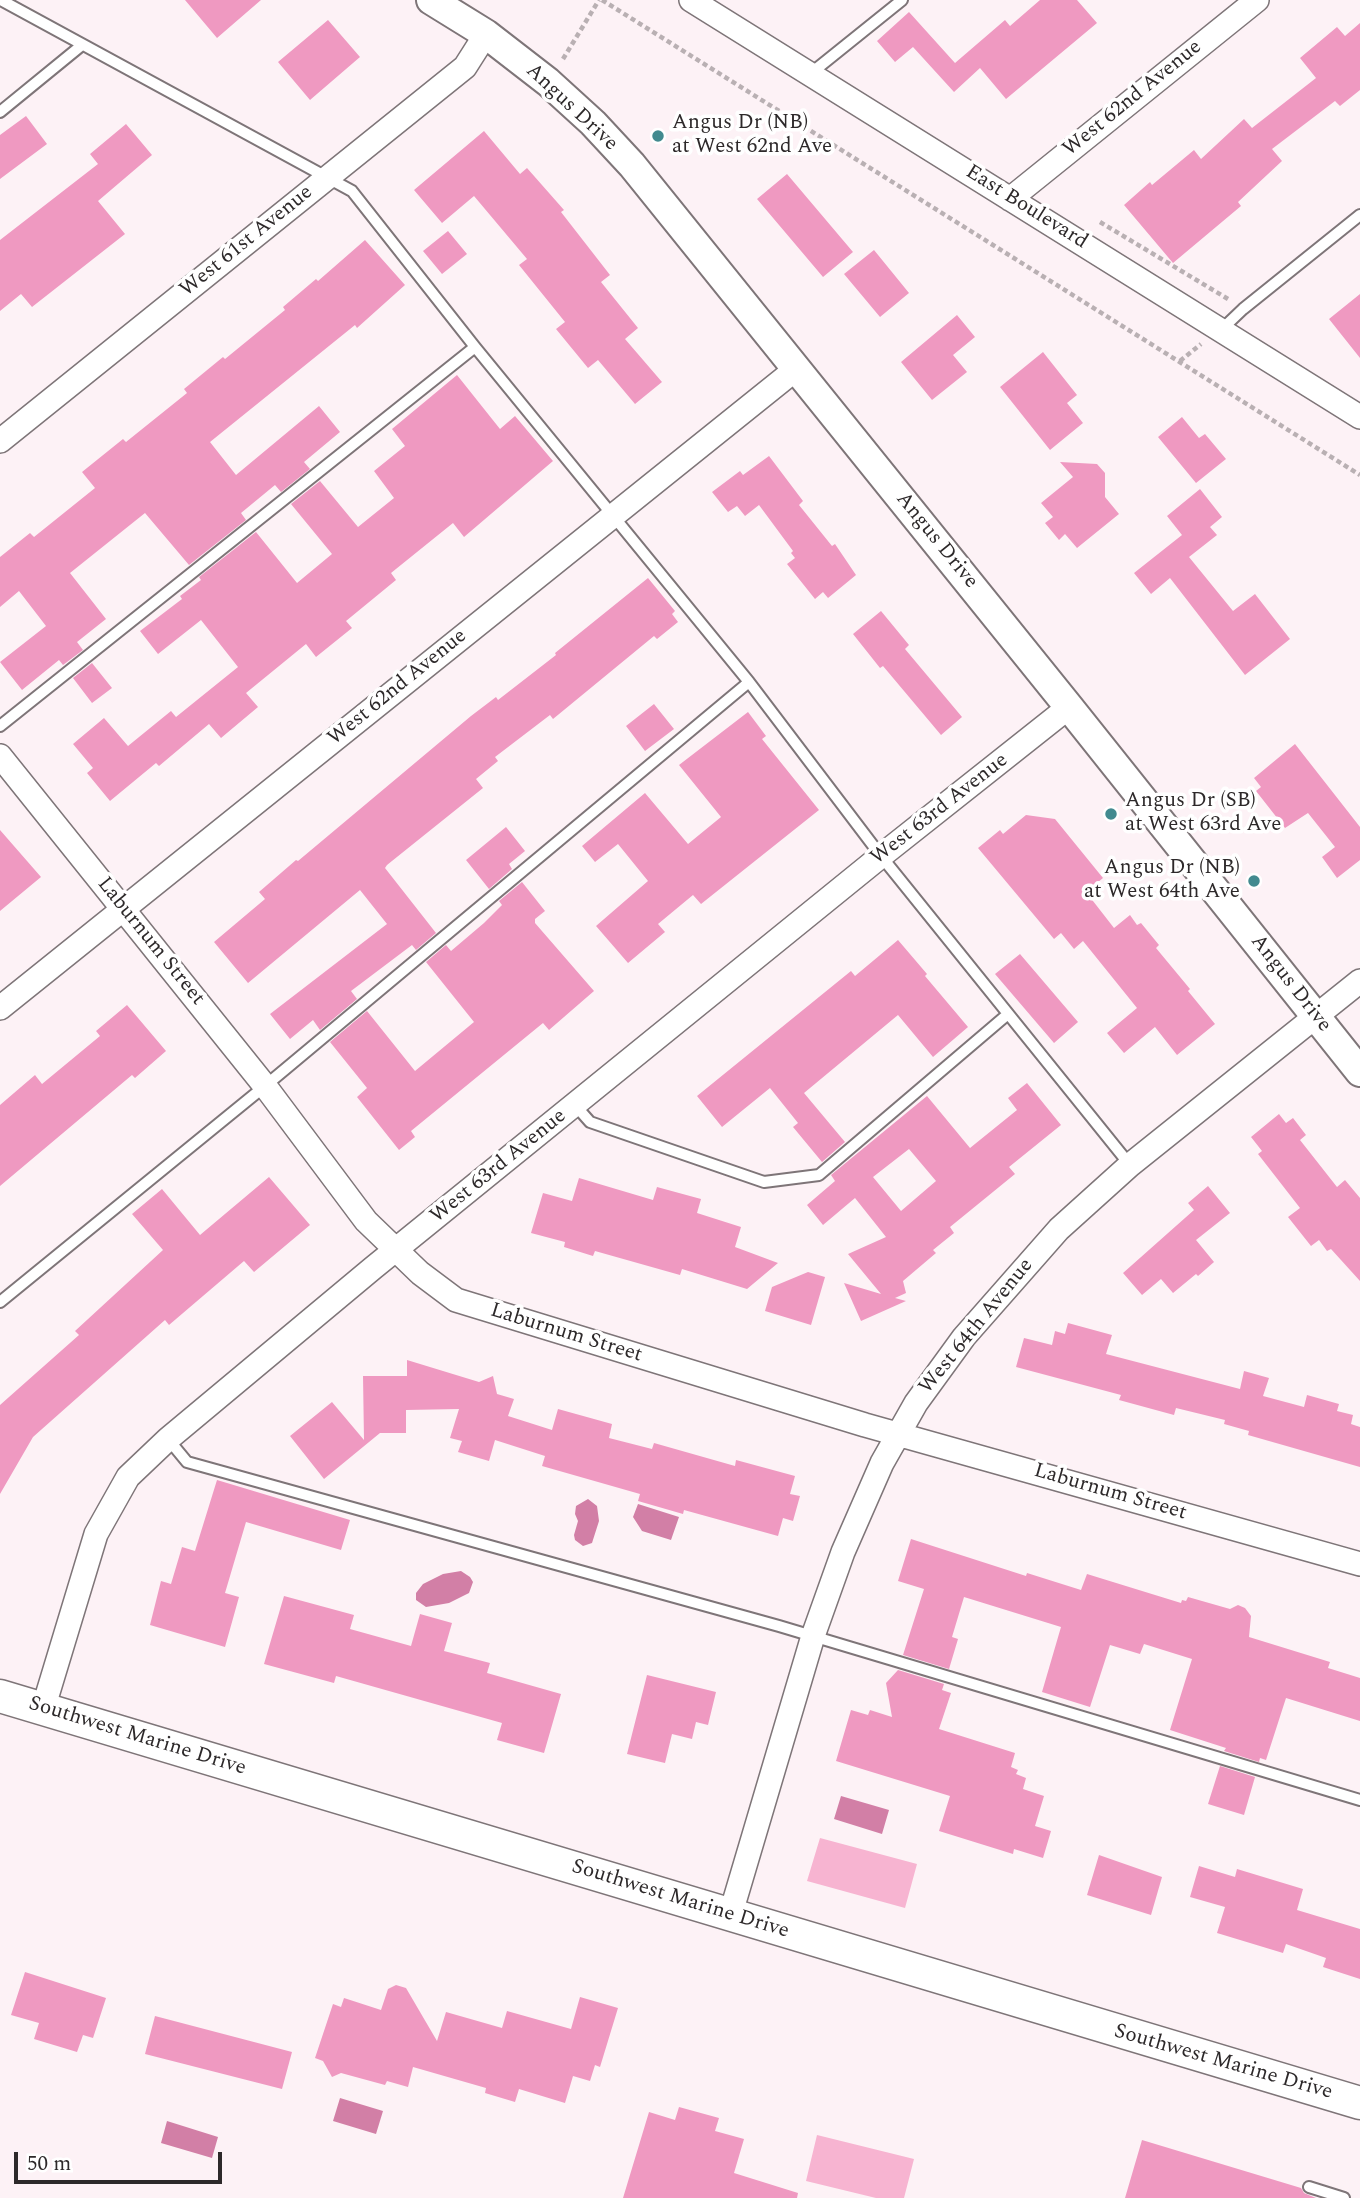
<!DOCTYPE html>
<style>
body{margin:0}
#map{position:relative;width:1360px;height:2198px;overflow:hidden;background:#fdf2f6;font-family:Spectral,serif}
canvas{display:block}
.scale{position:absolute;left:14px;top:2152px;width:208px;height:32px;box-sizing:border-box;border:4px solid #2d292a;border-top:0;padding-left:9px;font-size:21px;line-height:24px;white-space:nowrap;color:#2d292a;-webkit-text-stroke:5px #fff;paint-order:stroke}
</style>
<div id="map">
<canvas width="1360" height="2198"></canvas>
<div class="scale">50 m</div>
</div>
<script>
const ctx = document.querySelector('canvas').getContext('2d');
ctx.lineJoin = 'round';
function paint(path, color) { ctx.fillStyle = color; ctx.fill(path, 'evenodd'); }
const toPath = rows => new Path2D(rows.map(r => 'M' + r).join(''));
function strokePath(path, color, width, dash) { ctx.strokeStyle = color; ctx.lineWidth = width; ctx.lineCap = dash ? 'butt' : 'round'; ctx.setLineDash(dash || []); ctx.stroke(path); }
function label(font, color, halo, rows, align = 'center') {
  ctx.font = font + ' Spectral,serif'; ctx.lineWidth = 7; ctx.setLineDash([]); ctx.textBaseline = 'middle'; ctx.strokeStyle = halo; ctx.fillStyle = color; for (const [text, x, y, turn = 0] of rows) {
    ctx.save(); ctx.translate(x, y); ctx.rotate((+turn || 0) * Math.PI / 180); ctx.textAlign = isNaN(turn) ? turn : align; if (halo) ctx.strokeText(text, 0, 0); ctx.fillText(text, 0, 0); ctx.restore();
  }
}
paint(toPath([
 [820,1838,917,1864,905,1908,807,1881],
 [817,2135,914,2159,904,2198,876,2198,806,2181]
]), '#f7b4d1');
paint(toPath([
 [588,1499,597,1506,599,1521,592,1543,583,1546,575,1540,574,1535,578,1521,575,1514,576,1506],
 [638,1504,679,1517,671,1540,642,1531,633,1517],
 [461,1571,470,1577,473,1582,469,1593,449,1603,426,1607,416,1600,416,1593,423,1584,443,1574],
 [841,1796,889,1810,882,1834,834,1819],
 [340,2098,383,2111,376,2134,333,2121],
 [167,2121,218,2137,212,2158,161,2143]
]), '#d27fa6');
paint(toPath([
 [185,0,261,0,217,38],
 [1040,0,1077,0,1097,23,1006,99,980,68,954,92,913,47,895,62,877,41,909,12,955,63,1005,20,1010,26],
 [328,20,360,57,310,100,278,62],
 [1360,23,1360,90,1340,106,1335,101,1272,149,1282,161,1238,202,1241,206,1173,263,1124,205,1150,182,1152,185,1194,150,1201,159,1244,119,1252,128,1316,78,1300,58,1337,27,1345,36],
 [26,116,47,144,0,179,0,135],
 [126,124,152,155,98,201,125,234,32,307,21,294,0,311,0,240,98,164,90,154],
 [484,131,520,174,527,168,564,210,561,212,610,275,601,282,638,328,625,339,662,382,635,404,598,360,588,368,556,329,565,322,519,265,527,259,474,196,442,223,414,190],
 [787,174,853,252,823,277,757,199],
 [448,231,467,254,442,274,423,251],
 [365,240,405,285,357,328,355,325,210,442,236,475,319,406,340,432,304,462,310,469,281,492,275,485,241,513,246,520,189,565,145,513,70,573,106,619,77,642,83,650,63,665,59,660,22,690,0,662,46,626,19,591,0,607,0,557,30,533,34,537,95,488,82,472,123,439,126,442,187,393,184,389,223,357,225,359,285,310,283,307,316,279,318,281],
 [874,250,909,293,880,317,844,274],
 [1360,294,1360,358,1329,319],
 [957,315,975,337,953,355,967,372,932,400,901,362],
 [1043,352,1077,395,1067,403,1083,423,1050,450,1000,387],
 [457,375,500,429,515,416,553,461,464,537,453,523,391,573,396,580,346,621,352,628,316,657,306,644,246,693,258,707,221,738,209,724,159,766,156,763,110,801,87,773,93,768,73,744,104,718,128,746,171,711,176,717,238,667,201,620,158,654,140,631,182,599,180,596,201,580,199,577,256,532,297,583,332,554,291,504,320,481,358,527,394,498,374,471,405,446,392,429],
 [1182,417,1199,438,1205,434,1226,459,1196,483,1158,437],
 [769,456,803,501,799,505,832,546,835,544,856,575,828,598,823,592,815,599,787,564,795,558,791,553,793,551,759,505,745,516,737,506,728,512,712,492,740,471,743,475],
 [1060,462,1097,464,1105,473,1105,497,1119,514,1077,548,1065,534,1059,540,1045,523,1053,517,1041,503,1073,477],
 [1200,489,1222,517,1210,527,1217,535,1189,557,1233,611,1255,594,1290,639,1245,675,1170,578,1151,594,1134,573,1182,535,1167,516],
 [648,578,675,611,672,614,678,622,657,639,654,636,553,719,550,715,495,757,498,761,476,779,483,788,387,865,385,868,436,933,416,950,412,945,351,991,357,999,320,1030,313,1020,290,1039,270,1014,387,924,360,890,248,983,214,942,265,899,259,892,296,860,298,861,471,716,496,697,498,700,556,655,555,653],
 [881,611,909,645,905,649,962,717,941,735,883,666,880,668,853,634],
 [92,663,112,688,92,703,73,678],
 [654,704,674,729,645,751,626,726],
 [748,712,766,736,762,739,819,810,701,904,693,895,658,924,665,932,628,963,596,926,648,881,618,844,595,862,582,846,645,793,688,844,721,817,679,765],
 [1295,744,1360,827,1360,860,1337,878,1322,857,1335,847,1308,813,1285,828,1256,791,1261,787,1254,778],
 [1026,815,1055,819,1103,878,1086,892,1114,928,1130,915,1137,925,1141,923,1159,945,1156,948,1190,989,1188,991,1215,1024,1177,1055,1155,1027,1124,1053,1107,1033,1137,1008,1083,941,1074,949,1061,933,1054,939,978,848,1000,830,1003,834],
 [506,827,525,851,509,864,512,869,489,889,466,860],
 [0,830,41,877,0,911],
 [522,882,545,911,535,919,535,923,594,991,549,1030,543,1023,411,1131,415,1137,399,1150,357,1097,367,1088,330,1042,367,1011,415,1071,474,1022,426,962,446,945,451,951,484,923,502,905,499,901],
 [898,940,927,974,925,976,968,1027,933,1057,898,1015,804,1093,845,1142,822,1162,793,1127,798,1123,770,1088,722,1127,697,1096,851,971,855,976],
 [1020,954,1078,1022,1054,1043,995,974],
 [127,1005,166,1051,135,1078,132,1075,0,1186,0,1105,35,1075,42,1084,100,1036,96,1031],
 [1027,1083,1061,1125,1009,1167,1015,1174,950,1227,954,1233,933,1250,936,1253,903,1281,906,1293,895,1298,906,1301,861,1321,844,1283,881,1294,848,1254,886,1237,855,1198,823,1225,807,1205,835,1181,831,1175,927,1096,970,1148,1017,1110,1008,1098],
 [909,1149,936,1181,901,1211,873,1177],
 [1279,1114,1286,1123,1293,1118,1306,1135,1300,1140,1337,1187,1345,1180,1360,1198,1360,1281,1331,1249,1327,1251,1319,1240,1311,1246,1288,1217,1300,1208,1258,1154,1262,1151,1251,1137],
 [269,1177,310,1225,254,1272,244,1261,169,1325,165,1320,33,1437,0,1494,0,1405,79,1335,75,1331,163,1250,132,1214,162,1189,200,1235],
 [579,1178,653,1200,657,1187,701,1199,697,1213,741,1227,735,1247,778,1263,747,1289,682,1269,680,1275,595,1251,593,1256,564,1247,565,1242,531,1233,543,1193,572,1201],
 [1208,1186,1230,1213,1196,1240,1214,1262,1198,1276,1196,1274,1173,1293,1161,1279,1142,1295,1123,1273,1194,1210,1188,1203],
 [808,1272,825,1277,811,1325,765,1311,772,1287],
 [1068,1323,1112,1335,1106,1354,1240,1389,1244,1371,1269,1378,1263,1396,1304,1407,1307,1395,1339,1404,1337,1411,1353,1415,1351,1424,1360,1427,1360,1467,1248,1435,1249,1431,1224,1424,1225,1420,1176,1408,1174,1415,1119,1400,1121,1395,1016,1367,1024,1338,1052,1345,1055,1331,1065,1334],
 [407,1360,479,1382,493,1376,497,1394,514,1399,508,1416,552,1430,558,1409,612,1424,609,1438,652,1449,654,1443,735,1466,736,1460,795,1476,790,1494,800,1496,793,1521,783,1518,778,1536,684,1510,683,1514,638,1501,640,1494,542,1466,545,1456,495,1440,489,1461,458,1452,462,1441,450,1438,459,1409,406,1410,406,1433,380,1433,324,1479,290,1436,332,1402,364,1440,363,1376,407,1376],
 [217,1480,350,1520,341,1550,246,1522,225,1593,239,1597,225,1647,150,1625,161,1581,171,1584,182,1547,195,1551],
 [911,1539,1026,1576,1027,1573,1081,1590,1087,1574,1181,1603,1182,1600,1186,1601,1188,1597,1230,1609,1238,1605,1245,1608,1251,1616,1249,1637,1330,1662,1328,1668,1360,1678,1360,1721,1286,1698,1266,1760,1260,1758,1259,1762,1224,1751,1226,1748,1170,1730,1192,1659,1144,1644,1140,1654,1110,1645,1090,1707,1042,1692,1061,1627,964,1597,952,1637,958,1639,949,1669,903,1655,924,1589,898,1581],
 [284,1596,354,1615,350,1629,411,1646,420,1614,452,1623,444,1651,490,1663,487,1673,561,1694,544,1753,497,1740,502,1723,336,1676,334,1683,264,1664],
 [898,1670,944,1684,942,1690,951,1693,939,1729,1015,1753,1011,1767,1018,1770,1016,1774,1026,1778,1023,1789,1044,1796,1035,1826,1051,1831,1043,1858,1014,1849,1013,1854,939,1831,950,1796,836,1761,851,1710,868,1715,870,1710,892,1717,886,1683],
 [647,1675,716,1692,708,1725,696,1722,692,1739,672,1734,665,1763,627,1754],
 [1220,1766,1255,1777,1244,1815,1208,1804],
 [1099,1855,1162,1877,1151,1915,1087,1895],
 [1199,1866,1235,1877,1237,1869,1303,1889,1297,1910,1360,1929,1360,1979,1323,1967,1326,1958,1286,1944,1283,1953,1217,1933,1225,1907,1190,1897],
 [25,1972,106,1998,93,2038,83,2035,77,2052,34,2039,39,2023,11,2015],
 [396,1985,406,1988,437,2041,446,2012,502,2028,507,2011,571,2029,580,1997,618,2008,600,2067,595,2065,590,2081,573,2076,565,2103,519,2089,515,2102,485,2093,486,2088,413,2067,408,2087,387,2081,385,2085,341,2073,332,2077,323,2061,315,2058,333,2004,341,2007,344,1998,381,2010,388,1989],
 [155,2016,292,2052,282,2089,145,2054],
 [679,2107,719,2118,715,2131,744,2139,734,2173,798,2193,797,2198,623,2198,649,2112,675,2120],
 [1142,2140,1301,2188,1304,2193,1316,2198,1125,2198]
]), '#ef99c1');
const service = toPath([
 [1,0,352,191,475,347,749,682,881,856,1130,1165],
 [810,74,902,0],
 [0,112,82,45],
 [1221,330,1243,309,1360,215],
 [0,726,475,347],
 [575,1105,590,1122,764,1182,819,1175,1008,1014],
 [0,1302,265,1086,749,682],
 [168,1439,187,1462,779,1626,1360,1800],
 [1309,2187,1344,2198]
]);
const minor = toPath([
 [691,0,1360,417],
 [1010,199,1257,0],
 [0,441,465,67,486,34],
 [0,756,265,1086,366,1221,420,1273,456,1300,865,1425,1360,1564],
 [0,1008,796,369],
 [43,1709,96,1534,128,1477,168,1439,373,1268,881,856,1069,707],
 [730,1916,813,1636,843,1552,882,1463,916,1403,964,1337,1059,1229,1130,1165,1360,981]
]);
const tertiary = toPath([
 [431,0,486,34,548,82,593,123,632,165,1069,707,1360,1072]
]);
const secondary = toPath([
 [0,1696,1360,2103]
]);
strokePath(service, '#7e7578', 14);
strokePath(minor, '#7e7578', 26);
strokePath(tertiary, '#7e7578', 32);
strokePath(secondary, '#7e7578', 35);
strokePath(toPath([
 [602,0,1360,475],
 [563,59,599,0],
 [1100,222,1228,299],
 [1180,361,1201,344]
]), '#b9b0b3', 4.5, [5, 3.5]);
strokePath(service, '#fff', 10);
strokePath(minor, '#fff', 23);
strokePath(tertiary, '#fff', 28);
strokePath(secondary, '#fff', 32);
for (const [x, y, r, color] of [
 [658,136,7,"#428a8f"],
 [1111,814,7,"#428a8f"],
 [1254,881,7,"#428a8f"]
]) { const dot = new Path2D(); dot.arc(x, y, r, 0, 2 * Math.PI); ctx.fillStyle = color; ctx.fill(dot); strokePath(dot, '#fff', 2.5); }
label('21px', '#2d292a', '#fff', [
 ["West 62nd Avenue",1133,99,-39],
 ["Angus Drive",571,108,43],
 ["East Boulevard",1026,208,32],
 ["West 61st Avenue",247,242,-39],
 ["Angus Drive",936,541,51],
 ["West 62nd Avenue",398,688,-39],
 ["West 63rd Avenue",940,810,-38],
 ["Laburnum Street",150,942,51],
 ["Angus Drive",1290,984,52],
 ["West 63rd Avenue",499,1167,-39],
 ["West 64th Avenue",977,1327,-51],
 ["Laburnum Street",566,1334,17],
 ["Laburnum Street",1110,1493,16],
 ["Southwest Marine Drive",137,1737,17],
 ["Southwest Marine Drive",680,1900,17],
 ["Southwest Marine Drive",1223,2063,16]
]);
label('21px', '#2d292a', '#fff', [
 ["Angus Dr (NB)",672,124],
 ["at West 62nd Ave",672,148],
 ["Angus Dr (SB)",1125,802],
 ["at West 63rd Ave",1125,826],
 ["Angus Dr (NB)",1240,869,"right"],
 ["at West 64th Ave",1240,893,"right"]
], 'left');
</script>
